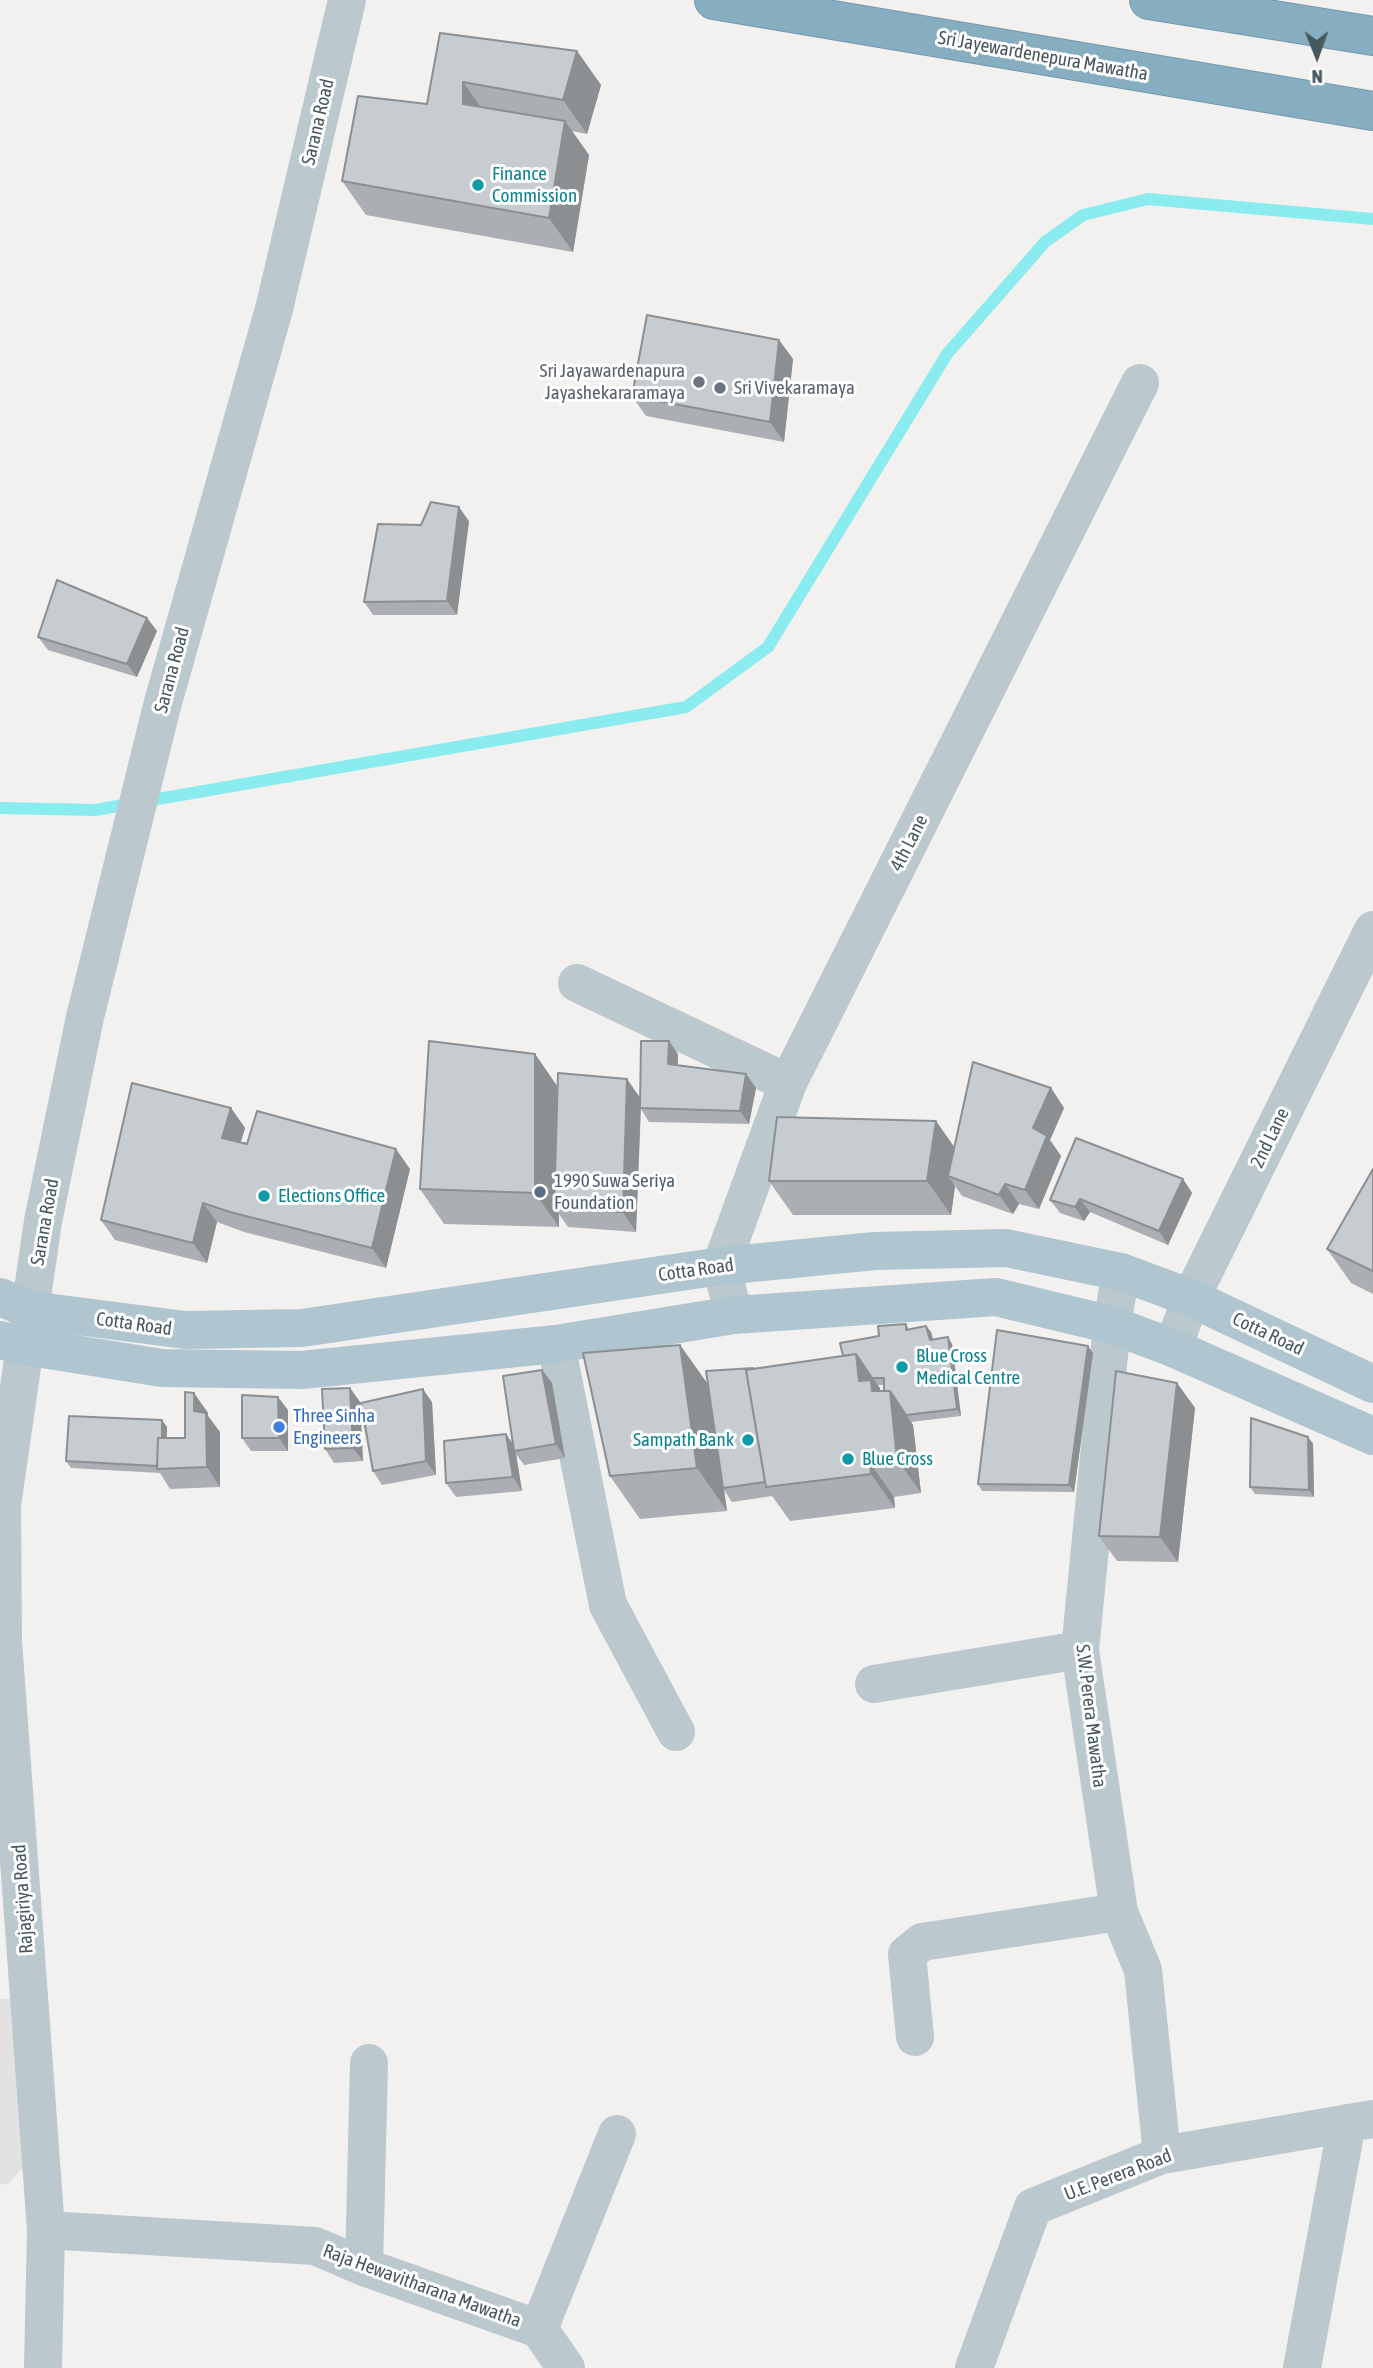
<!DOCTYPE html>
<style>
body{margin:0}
#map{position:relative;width:1373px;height:2368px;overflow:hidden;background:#f3f0f0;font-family:"Asap Condensed",sans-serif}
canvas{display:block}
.north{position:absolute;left:1282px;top:21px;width:70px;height:70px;-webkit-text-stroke:5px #fff;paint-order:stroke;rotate:179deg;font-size:19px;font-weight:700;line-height:28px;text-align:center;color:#47585e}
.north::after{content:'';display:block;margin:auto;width:24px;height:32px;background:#47585e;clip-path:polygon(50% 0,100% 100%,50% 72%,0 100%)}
</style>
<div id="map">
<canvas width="1373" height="2368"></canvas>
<div class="north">N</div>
</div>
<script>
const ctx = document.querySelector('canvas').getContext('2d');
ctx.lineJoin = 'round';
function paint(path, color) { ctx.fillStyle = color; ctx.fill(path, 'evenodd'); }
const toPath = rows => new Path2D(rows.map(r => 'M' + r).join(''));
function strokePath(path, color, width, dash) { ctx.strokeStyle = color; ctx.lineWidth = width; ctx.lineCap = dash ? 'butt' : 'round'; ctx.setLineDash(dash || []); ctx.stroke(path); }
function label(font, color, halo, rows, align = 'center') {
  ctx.font = font + ' "Asap Condensed",sans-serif'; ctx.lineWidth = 6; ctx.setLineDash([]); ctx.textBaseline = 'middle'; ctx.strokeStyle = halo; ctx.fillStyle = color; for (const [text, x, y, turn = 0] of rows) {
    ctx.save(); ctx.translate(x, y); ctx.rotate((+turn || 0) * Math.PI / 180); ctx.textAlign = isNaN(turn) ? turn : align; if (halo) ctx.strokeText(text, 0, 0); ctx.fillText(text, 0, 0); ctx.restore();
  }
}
paint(toPath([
 [16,1998,26,2164,9,2183,0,2185,0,1999]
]), '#e4e1e3');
strokePath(toPath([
 [0,808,95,810,686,707,768,647,947,354,1045,242,1083,215,1148,199,1373,219]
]), '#8aecee', 12);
const highway = toPath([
 [714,0,1373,111],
 [1149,0,1373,36]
]);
strokePath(highway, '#7298ac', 40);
strokePath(toPath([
 [577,983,788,1083],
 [1121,1272,1112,1325,1080,1650,1119,1912,1143,1970,1162,2155],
 [734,1315,721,1266,788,1083,1140,383],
 [556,1344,608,1605,676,1732],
 [1173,1348,1191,1298,1373,930],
 [874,1684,1080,1650],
 [915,2037,907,1954,922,1942,1119,1912],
 [46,2230,315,2246,364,2267,539,2329,566,2368],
 [364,2267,369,2063],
 [539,2329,617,2134],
 [43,2368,46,2230,3,1641,2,1505,43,1221,85,1017,162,706,274,309,347,0],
 [974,2368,1033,2207,1162,2155,1373,2119],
 [1302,2368,1347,2123]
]), '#bbc8cd', 38);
strokePath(toPath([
 [0,1297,31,1310,185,1330,302,1328,721,1266,875,1251,1006,1248,1121,1272,1191,1298,1373,1384],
 [0,1340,24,1346,162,1368,302,1370,556,1344,734,1315,996,1297,1112,1325,1173,1348,1373,1436]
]), '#afc5cf', 38);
strokePath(highway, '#87adc0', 38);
paint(toPath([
 [440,33,577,51,601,85,587,134,572,131,589,155,573,252,366,215,342,181,427,104],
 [779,340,793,359,784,442,646,416,632,396],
 [469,521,457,615,373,615,364,602,421,525],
 [147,618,157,631,137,677,48,650,38,637],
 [535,1054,558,1087,640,1097,678,1054,678,1065,746,1074,756,1088,749,1124,649,1122,641,1109,636,1232,568,1227,559,1214,559,1227,444,1224,420,1189],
 [1051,1088,1064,1108,1050,1140,1061,1156,1039,1209,1019,1204,1013,1214,962,1196,955,1186,951,1215,793,1215,769,1181,936,1121,954,1148],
 [231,1108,245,1128,241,1142,410,1169,386,1268,244,1232,217,1222,207,1263,115,1240,101,1220],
 [1373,1169,1373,1294,1351,1283,1327,1249],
 [1183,1179,1192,1193,1168,1245,1090,1212,1084,1221,1060,1213,1050,1200],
 [906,1324,909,1329,926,1326,931,1332,933,1340,952,1344,961,1416,911,1422,913,1425,921,1493,894,1497,895,1508,790,1521,772,1496,732,1502,724,1490,727,1511,640,1519,610,1476,680,1345,708,1385,754,1368,843,1356,879,1336],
 [877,1385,884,1385,884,1391,880,1391],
 [1093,1353,1074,1492,982,1491,978,1484],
 [542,1370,552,1383,565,1458,524,1465,516,1454,522,1491,456,1497,446,1483,506,1434,513,1445],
 [1177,1383,1195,1408,1178,1562,1117,1561,1099,1536],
 [350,1388,360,1402,363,1461,334,1463,325,1449],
 [194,1393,208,1413,208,1416,220,1432,220,1487,170,1489,160,1473,71,1468,66,1461,167,1427,167,1438,185,1438],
 [432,1402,436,1475,382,1485,373,1471],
 [288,1410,288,1451,251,1451,242,1438],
 [1308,1437,1313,1444,1314,1497,1255,1494,1250,1487]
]), '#abafb3');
paint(toPath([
 [577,51,601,85,587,134,563,100],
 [463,82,487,116,463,104],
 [565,121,589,155,573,252,549,218],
 [779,340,793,359,784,442,770,422],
 [459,507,469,521,457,615,447,601],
 [147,618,157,631,137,677,127,664],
 [669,1041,678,1054,677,1077,668,1064],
 [535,1054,559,1089,554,1208,559,1214,559,1227,535,1193],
 [746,1074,756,1088,749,1124,740,1111],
 [627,1079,641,1099,636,1232,623,1212],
 [1051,1088,1064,1108,1050,1140,1061,1156,1039,1209,1025,1190,1033,1128],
 [231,1108,245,1128,236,1157,222,1138],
 [936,1121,960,1155,948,1176,955,1186,951,1215,927,1181],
 [396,1149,410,1169,386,1268,372,1248],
 [1183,1179,1192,1193,1168,1245,1159,1231],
 [1005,1184,1019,1204,1013,1214,999,1195],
 [1080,1199,1090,1212,1084,1221,1075,1207],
 [203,1203,217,1222,207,1263,193,1243],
 [926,1326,931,1332,935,1347,930,1340],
 [948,1337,952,1344,961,1416,957,1409],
 [680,1345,710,1387,723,1488,724,1490,727,1511,697,1468],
 [1088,1346,1093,1353,1074,1492,1069,1485],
 [856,1354,880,1388,880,1393,890,1391,913,1425,921,1493,897,1459,859,1381],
 [542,1370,552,1383,565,1458,556,1444],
 [1177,1383,1195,1408,1178,1562,1160,1537],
 [350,1388,360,1402,363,1461,353,1448],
 [423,1389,432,1402,436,1475,426,1461],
 [194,1393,208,1413,208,1416,220,1432,220,1487,207,1467,194,1411],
 [278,1397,288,1410,288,1451,279,1438],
 [162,1420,167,1427,166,1469,163,1469],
 [506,1434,515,1447,514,1451,516,1454,522,1491,513,1477],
 [1308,1437,1313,1444,1314,1497,1309,1490],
 [870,1463,894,1497,895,1508,871,1474]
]), '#8b8f92');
const building = toPath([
 [440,33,577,51,563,100,463,82,463,104,565,121,549,218,342,181,358,96,427,104,440,33],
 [647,315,779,340,770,422,632,396,647,315],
 [431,502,459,507,447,601,364,602,378,524,421,525,431,502],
 [57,580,147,618,127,664,38,637,57,580],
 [429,1041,535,1054,535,1193,420,1189,429,1041],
 [641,1041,669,1041,668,1064,746,1074,740,1111,640,1108,641,1041],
 [973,1062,1051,1088,1033,1128,1047,1136,1025,1190,1005,1184,999,1195,948,1176,973,1062],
 [558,1073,627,1079,623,1212,554,1208,558,1073],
 [132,1083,231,1108,222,1138,247,1144,257,1111,396,1149,372,1248,230,1212,203,1203,193,1243,101,1220,132,1083],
 [777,1117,936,1121,927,1181,769,1181,777,1117],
 [1076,1138,1183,1179,1159,1231,1080,1199,1075,1207,1050,1200,1076,1138],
 [1373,1169,1373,1271,1327,1249,1373,1169],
 [906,1324,906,1330,926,1326,930,1340,948,1337,957,1409,906,1415,890,1391,884,1391,884,1378,872,1378,856,1354,843,1356,840,1343,879,1336,878,1326,906,1324],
 [997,1330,1088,1346,1069,1485,978,1484,997,1330],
 [680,1345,697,1468,610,1476,583,1353,680,1345],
 [856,1354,859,1381,871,1380,872,1391,890,1391,897,1459,870,1463,871,1474,766,1487,746,1370,856,1354],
 [753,1368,746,1370,765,1482,723,1488,706,1371,753,1368],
 [542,1370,556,1444,514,1451,503,1376,542,1370],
 [1116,1371,1177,1383,1160,1537,1099,1536,1116,1371],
 [350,1388,353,1448,325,1449,322,1389,350,1388],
 [423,1389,426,1461,373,1471,361,1403,423,1389],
 [185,1392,194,1393,194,1411,206,1413,207,1467,157,1469,158,1438,185,1438,185,1392],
 [242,1395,278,1397,279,1438,242,1438,242,1395],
 [69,1416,162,1420,162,1438,158,1438,157,1466,66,1461,69,1416],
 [1251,1418,1308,1437,1309,1490,1250,1487,1251,1418],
 [506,1434,513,1477,446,1483,444,1441,506,1434]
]);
paint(building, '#c7ccd0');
strokePath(building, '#8b8f92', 2);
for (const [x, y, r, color] of [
 [478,185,7,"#0f9aa8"],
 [699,382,7,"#6b7280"],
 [720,388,7,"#6b7280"],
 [540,1192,7,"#5c6f8a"],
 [264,1196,7,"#0f9aa8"],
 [902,1367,7,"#0f9aa8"],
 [279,1427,7,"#3f7fe0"],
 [748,1440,7,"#0f9aa8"],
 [848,1459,7,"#0f9aa8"]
]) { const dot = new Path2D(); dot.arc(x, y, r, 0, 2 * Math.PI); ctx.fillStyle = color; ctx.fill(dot); strokePath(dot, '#fff', 2.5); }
label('19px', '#47585e', '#fff', [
 ["Sri Jayewardenepura Mawatha",1043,56,10],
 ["Sarana Road",318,122,-77],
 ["Sarana Road",172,670,-75],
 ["4th Lane",909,843,-63],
 ["2nd Lane",1270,1138,-64],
 ["Sarana Road",45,1222,-80],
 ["Cotta Road",696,1270,-8],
 ["Cotta Road",134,1324,8],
 ["Cotta Road",1268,1334,25],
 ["S.W. Perera Mawatha",1091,1716,83],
 ["Rajagiriya Road",23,1899,-94],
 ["U.E. Perera Road",1118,2175,-21],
 ["Raja Hewavitharana Mawatha",422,2286,20]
]);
label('19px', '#0d838f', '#fff', [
 ["Finance",492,174],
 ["Commission",492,196],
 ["Elections Office",278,1196],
 ["Blue Cross",916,1356],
 ["Medical Centre",916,1378],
 ["Sampath Bank",734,1440,"right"],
 ["Blue Cross",862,1459]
], 'left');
label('19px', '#5b616d', '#fff', [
 ["Sri Jayawardenapura",685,371],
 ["Jayashekararamaya",685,393],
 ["Sri Vivekaramaya",734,388,"left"]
], 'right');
label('19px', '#4e5e75', '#fff', [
 ["1990 Suwa Seriya",554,1181],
 ["Foundation",554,1203]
], 'left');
label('19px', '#366cbe', '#fff', [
 ["Three Sinha",293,1416],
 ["Engineers",293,1438]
], 'left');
</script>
